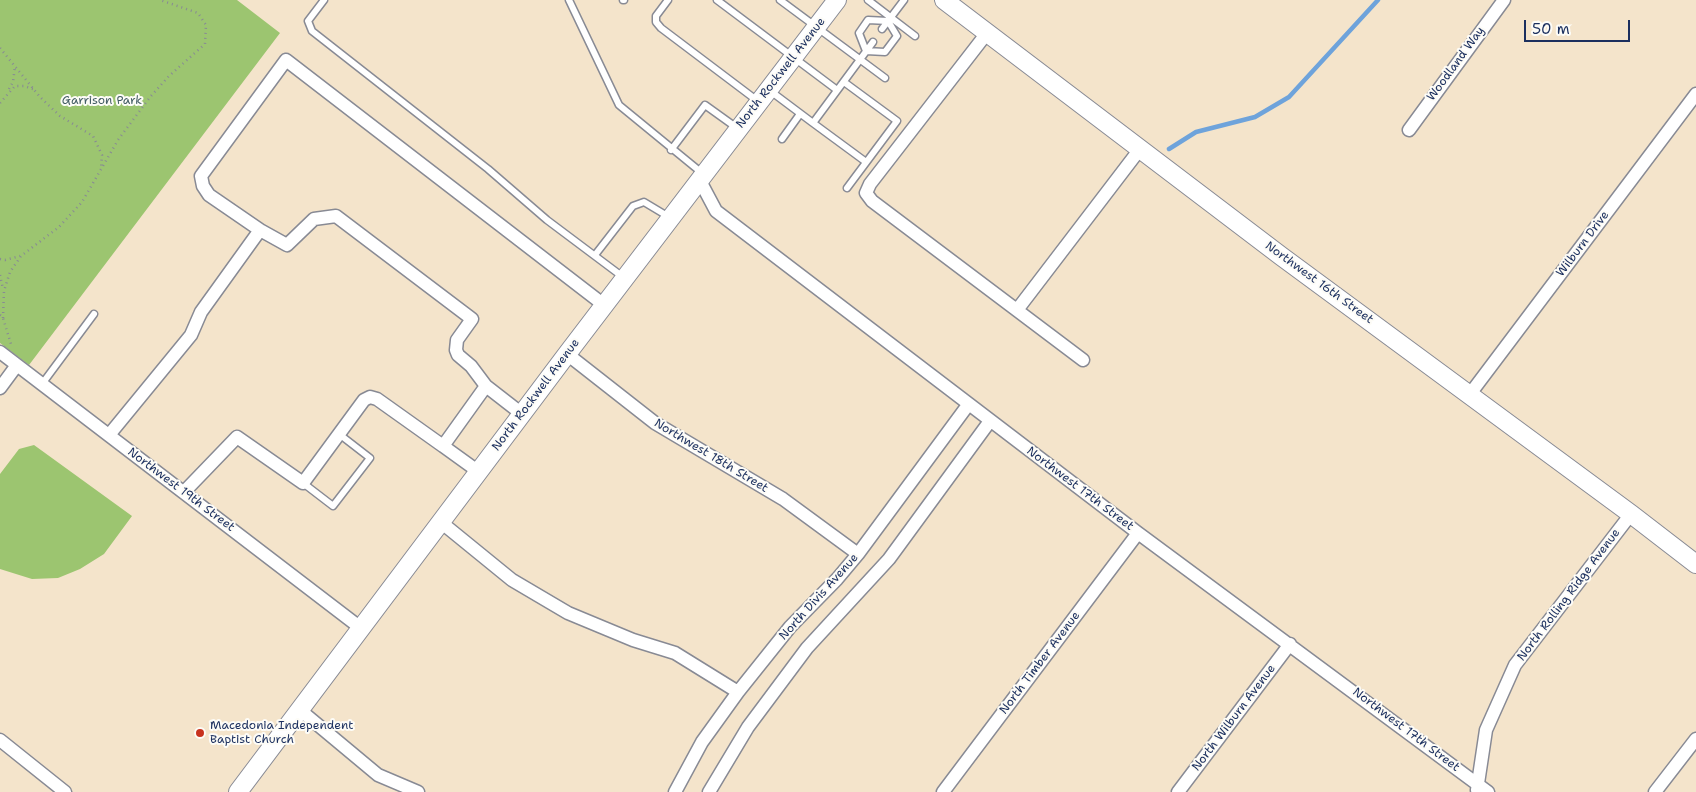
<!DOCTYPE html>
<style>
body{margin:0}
#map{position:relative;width:1696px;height:792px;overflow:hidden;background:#f4e4cb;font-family:"Shantell Sans",sans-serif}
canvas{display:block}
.scale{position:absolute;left:1524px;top:20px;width:106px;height:22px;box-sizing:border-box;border:2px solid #1b2f5e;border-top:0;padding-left:6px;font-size:15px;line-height:18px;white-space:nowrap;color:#1b2f5e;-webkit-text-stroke:4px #fdfcf7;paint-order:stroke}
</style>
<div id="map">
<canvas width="1696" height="792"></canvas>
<div class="scale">50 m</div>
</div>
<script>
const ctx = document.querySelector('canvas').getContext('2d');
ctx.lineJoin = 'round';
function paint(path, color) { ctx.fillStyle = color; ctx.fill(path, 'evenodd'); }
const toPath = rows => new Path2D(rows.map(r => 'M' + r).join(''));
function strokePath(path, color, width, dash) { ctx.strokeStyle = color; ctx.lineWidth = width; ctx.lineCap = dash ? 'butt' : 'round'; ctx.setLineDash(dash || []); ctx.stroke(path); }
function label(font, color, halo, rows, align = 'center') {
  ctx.font = font + ' "Shantell Sans",sans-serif'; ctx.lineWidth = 4; ctx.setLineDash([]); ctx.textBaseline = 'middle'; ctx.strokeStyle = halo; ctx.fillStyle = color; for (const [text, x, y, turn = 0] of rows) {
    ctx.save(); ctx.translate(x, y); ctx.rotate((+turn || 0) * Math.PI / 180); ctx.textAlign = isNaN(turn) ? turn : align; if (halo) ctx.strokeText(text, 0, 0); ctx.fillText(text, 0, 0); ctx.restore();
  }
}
paint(toPath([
 [0,0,237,0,280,33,29,365,0,343],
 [34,445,132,516,104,554,80,569,58,578,32,579,0,569,0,474,19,449]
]), '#9cc570');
strokePath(toPath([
 [1169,149,1196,132,1255,117,1289,97,1378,0]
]), '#6ea3db', 4.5);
const lane = toPath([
 [324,0,308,21,312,31,488,169,547,220,623,277],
 [569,0,619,105,702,173],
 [623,0,624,0],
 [668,0,656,16,656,22,661,28,759,102],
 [717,0,837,90],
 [780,0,885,78],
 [868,0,915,36],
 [882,29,904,0],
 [866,51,885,52,897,36,888,21],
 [866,51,859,33,868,20,888,21],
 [844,82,897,121,847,188],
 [769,90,813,123,873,42],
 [813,123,866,162],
 [782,139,800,114],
 [671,150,705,105,737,128],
 [595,255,633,206,644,202,669,217],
 [42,384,94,314],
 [303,483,333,506,370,458,339,434]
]);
const street = toPath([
 [987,33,870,184,866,193,872,201,1083,360],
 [1409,130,1504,0],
 [699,179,716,211,1138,533,1488,792],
 [260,230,287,245,314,219,336,216,472,319,457,340,456,350,458,355,471,366,486,386,522,414],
 [1017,310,1140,149],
 [0,352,362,629],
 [567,354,655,423,783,499,858,554],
 [0,388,17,365],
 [1470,394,1696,94],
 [109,435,191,335,201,312,260,230,209,195,203,186,201,176,286,60,604,305],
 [479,472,443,446,486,386],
 [184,492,237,437,303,483,364,400,370,397,377,399,443,446],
 [442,523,512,580,568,613,633,640,675,653,738,692],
 [300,710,378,775,418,792],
 [0,740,65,792],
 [1477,790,1486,730,1515,665,1631,514],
 [675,792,702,742,738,692,790,627,837,579,858,554,968,405],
 [709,792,748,727,807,648,889,559,990,421],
 [943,792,1138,533],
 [1178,792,1290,644],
 [1655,792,1696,739]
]);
const secondary = toPath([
 [944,0,1281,256,1631,514,1696,564],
 [238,792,567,354,837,0]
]);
strokePath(lane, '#888a94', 9);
strokePath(street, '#888a94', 15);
strokePath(secondary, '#888a94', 20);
strokePath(toPath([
 [0,48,40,97,60,116,93,136,102,155,101,168],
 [9,89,13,82,15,66],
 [0,103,15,86,24,86,33,89],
 [0,259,5,260,20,256],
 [0,275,3,289],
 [0,315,3,318,11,344],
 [3,318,4,291,10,272,21,256,59,227,82,202,118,140,151,96,169,76,205,44,206,25,198,13,160,0]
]), '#888a94', 2.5, [1, 4]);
strokePath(lane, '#fff', 6);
strokePath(street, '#fff', 12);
strokePath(secondary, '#fff', 18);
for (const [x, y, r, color] of [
 [200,733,5,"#c8321e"]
]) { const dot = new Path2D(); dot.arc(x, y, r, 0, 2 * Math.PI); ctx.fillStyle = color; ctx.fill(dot); strokePath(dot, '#fdfcf7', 2); }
label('12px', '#1b2f5e', '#fdfcf7', [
 ["Woodland Way",1456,64,-54],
 ["North Rockwell Avenue",781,73,-52],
 ["Wilburn Drive",1583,244,-53],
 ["Northwest 16th Street",1319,283,36],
 ["North Rockwell Avenue",536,395,-53],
 ["Northwest 18th Street",711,456,31],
 ["Northwest 17th Street",1080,489,37],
 ["Northwest 19th Street",181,490,37],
 ["North Rolling Ridge Avenue",1569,595,-53],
 ["North Divis Avenue",819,597,-48],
 ["North Timber Avenue",1040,663,-53],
 ["North Wilburn Avenue",1234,718,-53],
 ["Northwest 17th Street",1406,730,37]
]);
label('12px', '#425c63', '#fdfcf7', [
 ["Garrison Park",102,101]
]);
label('12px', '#1b2f5e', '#fdfcf7', [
 ["Macedonia Independent",210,726],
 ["Baptist Church",210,740]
], 'left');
</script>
